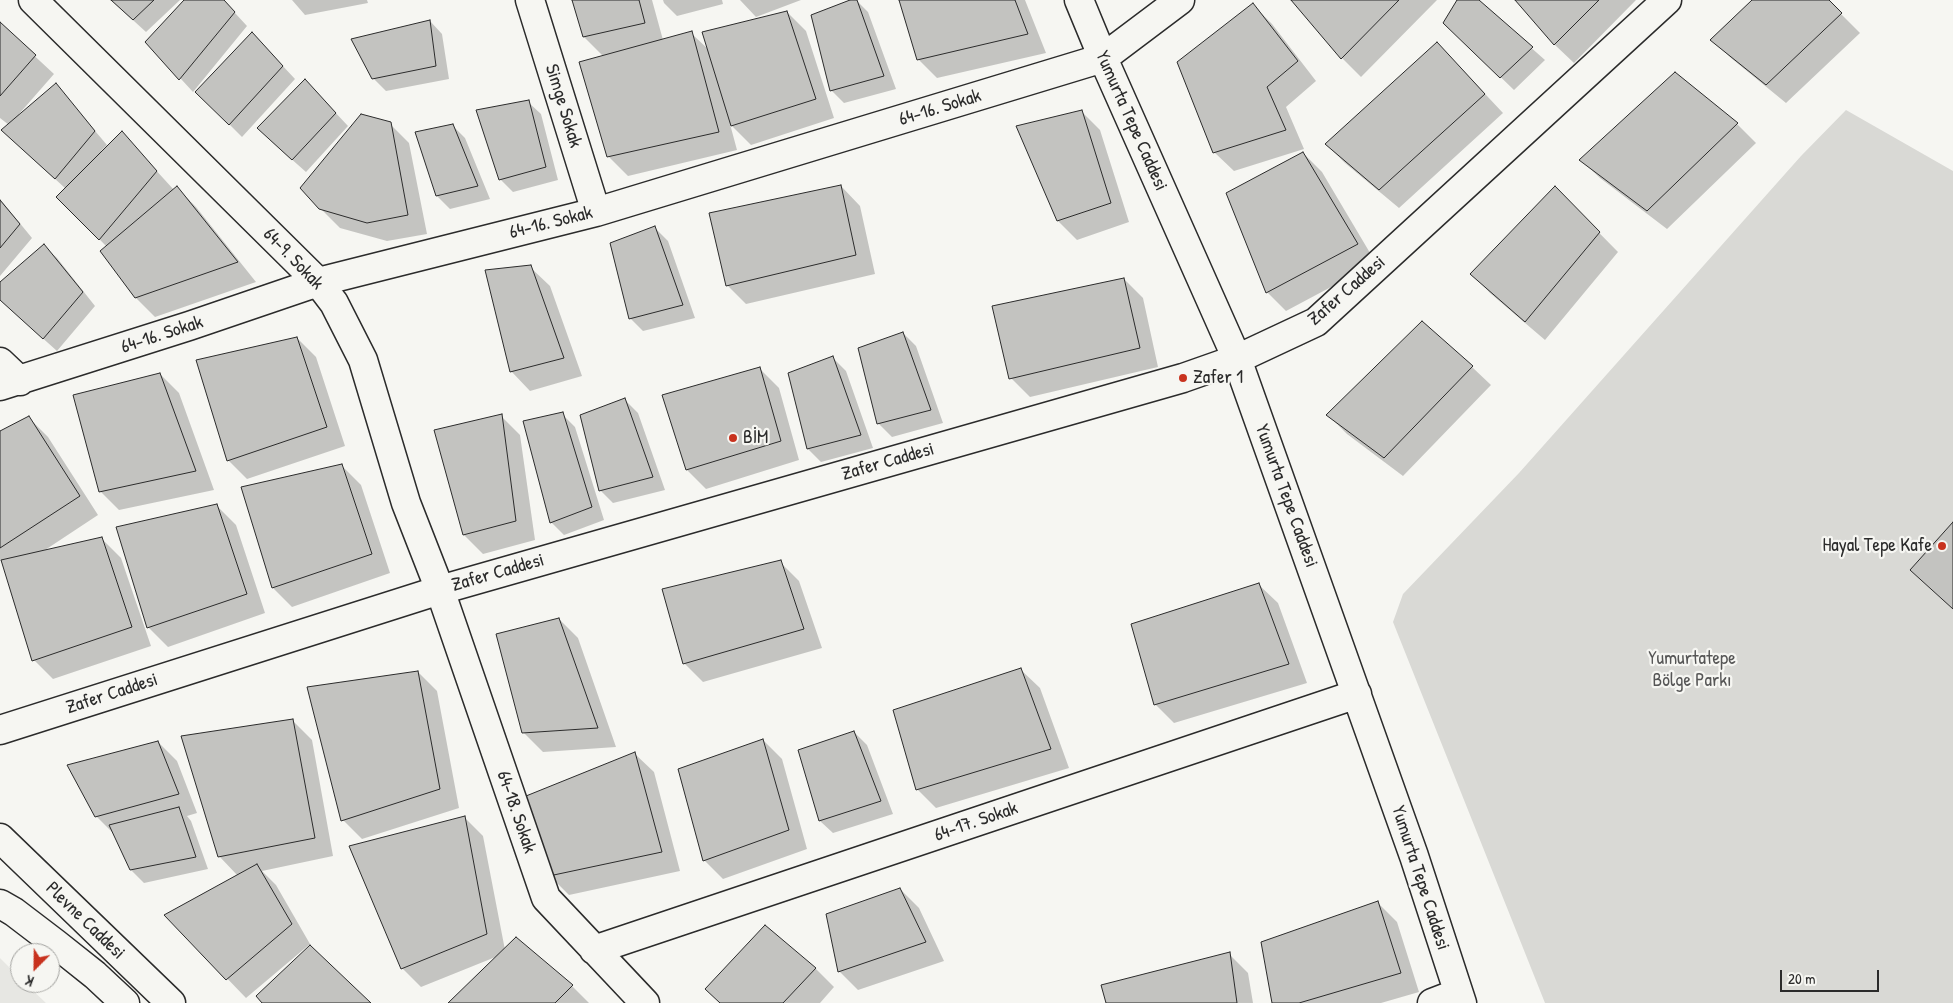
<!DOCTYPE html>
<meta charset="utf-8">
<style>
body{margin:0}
#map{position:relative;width:1953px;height:1003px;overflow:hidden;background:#f6f6f2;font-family:"Patrick Hand",sans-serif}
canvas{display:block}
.north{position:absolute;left:10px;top:943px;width:50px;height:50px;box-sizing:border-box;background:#f6f6f2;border:1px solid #a5a5a2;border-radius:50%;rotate:203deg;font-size:14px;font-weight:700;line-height:20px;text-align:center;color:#2b2b2b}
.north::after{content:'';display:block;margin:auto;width:18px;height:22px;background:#c8321e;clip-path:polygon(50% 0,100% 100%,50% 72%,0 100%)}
.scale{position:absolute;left:1780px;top:970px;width:99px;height:22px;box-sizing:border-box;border:2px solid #2b2b2b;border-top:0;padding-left:6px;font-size:15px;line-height:18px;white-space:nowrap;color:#2b2b2b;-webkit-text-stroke:4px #f6f6f2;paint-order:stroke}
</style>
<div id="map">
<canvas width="1953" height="1003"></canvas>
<div class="north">K</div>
<div class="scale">20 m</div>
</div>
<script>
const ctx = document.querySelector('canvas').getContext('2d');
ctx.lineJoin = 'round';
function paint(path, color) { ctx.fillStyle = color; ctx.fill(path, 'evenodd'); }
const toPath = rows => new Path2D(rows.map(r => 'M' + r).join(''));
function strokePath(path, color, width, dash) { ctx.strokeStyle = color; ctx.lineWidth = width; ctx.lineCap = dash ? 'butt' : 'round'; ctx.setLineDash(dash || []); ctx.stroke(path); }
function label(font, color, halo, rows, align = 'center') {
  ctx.font = font + ' "Patrick Hand",sans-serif'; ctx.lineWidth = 4.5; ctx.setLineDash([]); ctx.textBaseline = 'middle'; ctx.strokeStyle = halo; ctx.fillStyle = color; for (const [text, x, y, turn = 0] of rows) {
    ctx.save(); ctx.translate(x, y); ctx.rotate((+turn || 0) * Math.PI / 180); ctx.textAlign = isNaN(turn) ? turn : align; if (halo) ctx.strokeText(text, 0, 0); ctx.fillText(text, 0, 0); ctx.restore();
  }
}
paint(toPath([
 [0,958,20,978,20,983,25,983,46,1003,0,1003]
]), '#e7e7e3');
paint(toPath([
 [1846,110,1953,171,1953,1003,1545,1003,1393,622,1403,594,1519,473,1801,156]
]), '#d9d9d5');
paint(toPath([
 [111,0,180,0,146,32],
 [185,0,223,0,247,26,193,92,147,42],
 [292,0,367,0,368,3,305,15],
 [573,0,652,0,663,40,691,33,709,50,787,12,806,31,834,118,751,145,730,124,737,150,628,176,609,157,580,63,604,57,584,37],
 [663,0,722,0,723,4,677,16,664,3],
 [740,0,801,0,756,17],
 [854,0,856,0,868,12,896,89,844,103,831,90],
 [900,0,1025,0,1046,53,937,78,918,59],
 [1293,0,1437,0,1361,77,1342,58],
 [1458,0,1477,0,1545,60,1514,90,1458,36],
 [1517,0,1636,0,1574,63,1555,45],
 [1754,0,1827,0,1860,33,1786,103,1731,58,1712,40],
 [1253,5,1272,24,1316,81,1286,107,1304,149,1234,171,1214,152],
 [430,21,442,34,449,79,386,91,373,78],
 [0,24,54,74,19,114,20,116,56,85,107,145,101,151,103,153,122,133,174,190,177,188,196,207,256,282,155,317,136,298,107,247,58,197,66,189,16,143,9,125,0,118],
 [252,33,295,79,242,137,197,92],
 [1456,63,1503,113,1399,208,1345,163,1326,144],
 [1675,74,1737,124,1756,143,1667,229,1600,178,1581,160],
 [318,94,348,126,306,172,271,141],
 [528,102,541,114,558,180,513,192,500,179],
 [1081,111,1100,130,1129,222,1077,240,1058,221],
 [390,124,409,143,427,234,387,241,340,228,320,208],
 [452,125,465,138,490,199,450,209,437,196],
 [1303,153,1322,172,1376,263,1286,311,1267,292],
 [841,186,860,206,875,274,746,304,727,285],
 [1555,188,1618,252,1545,340,1490,293,1472,274],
 [0,199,32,238,0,276],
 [655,228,668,241,695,318,643,331,630,318],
 [44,246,57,258,95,306,57,351,0,300,0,284],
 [530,267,550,286,582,376,530,391,511,371],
 [1124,279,1143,298,1158,367,1030,397,1011,378],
 [903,333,916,346,943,423,892,437,879,424,860,349],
 [297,338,316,357,345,446,247,479,228,460],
 [833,358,846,371,873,448,821,462,808,449],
 [1472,367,1491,385,1403,476,1347,434,1328,415],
 [760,369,779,388,799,460,706,489,687,470],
 [160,374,179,393,214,490,119,510,100,491],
 [625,400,638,413,665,490,613,503,600,490],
 [562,414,575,427,604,520,564,535,551,522],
 [501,416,520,435,535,540,483,554,464,535],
 [29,418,48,437,98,515,42,552,102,539,121,558,151,646,53,679,34,660,3,563,0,560,0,432],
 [342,466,361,485,390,573,292,607,273,588],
 [217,506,236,525,265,613,168,647,149,628,118,528],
 [780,562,799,581,822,648,703,682,684,663],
 [1258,584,1278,603,1307,683,1174,723,1155,704],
 [559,619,578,638,616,747,543,752,524,733],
 [1020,669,1040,688,1069,768,936,808,917,789],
 [418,672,437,691,459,808,362,839,343,820],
 [293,721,312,740,333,856,262,871,276,885,310,944,246,998,166,915,238,876,219,856],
 [854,732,867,745,893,814,833,833,820,821],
 [763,740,782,759,807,849,723,879,704,860],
 [158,742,177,761,197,813,187,816,191,821,208,869,144,883,131,870,115,835,96,816],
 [635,754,654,772,680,871,569,895,550,876],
 [464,817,483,836,505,950,516,939,572,986,589,1003,450,1003,498,956,421,987,402,968],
 [900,889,919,908,944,961,858,990,839,971],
 [1378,903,1397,922,1419,992,1381,1003,1273,1003],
 [765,927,816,969,834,987,820,1003,720,1003],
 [1229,954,1248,973,1253,1003,1107,1003]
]), '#0003');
const building = toPath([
 [111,0,154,0,133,20,111,0],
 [184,0,224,0,235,12,179,80,145,42,184,0],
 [572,0,639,0,645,23,583,37,572,0],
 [850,0,857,0,884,76,830,91,811,15,850,0],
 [899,0,1015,0,1028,34,917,60,899,0],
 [1291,0,1399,0,1341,59,1291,0],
 [1457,0,1479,0,1533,47,1500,78,1443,23,1457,0],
 [1515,0,1599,0,1554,45,1515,0],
 [1752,0,1829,0,1842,13,1766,85,1710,40,1752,0],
 [1253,3,1298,61,1267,87,1286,130,1213,153,1177,62,1253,3],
 [787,11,816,99,731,126,702,32,787,11],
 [430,20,436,66,372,79,351,39,430,20],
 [0,22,36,55,0,96,0,22],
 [692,31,719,132,607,157,579,62,692,31],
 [252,32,283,66,229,125,195,92,252,32],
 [1437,42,1485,94,1379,190,1325,144,1437,42],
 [1675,72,1738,123,1647,211,1579,160,1675,72],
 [305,79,336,113,292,160,257,128,305,79],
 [56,83,95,131,55,179,1,130,56,83],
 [529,100,546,167,499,180,476,110,529,100],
 [1082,110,1111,203,1057,221,1016,126,1082,110],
 [361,114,391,122,408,215,367,223,319,209,300,188,361,114],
 [453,124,478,186,436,196,415,132,453,124],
 [122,131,157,171,99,240,56,197,122,131],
 [1303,152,1358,244,1266,293,1226,193,1303,152],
 [841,185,856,255,726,286,709,213,841,185],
 [177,186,238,262,135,298,100,251,177,186],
 [1555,186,1600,232,1525,322,1470,274,1555,186],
 [0,200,20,224,0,248,0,200],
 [655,226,683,305,629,319,610,243,655,226],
 [44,244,83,292,43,339,0,300,0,282,44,244],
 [531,265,564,358,510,372,485,270,531,265],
 [1124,278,1140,348,1009,379,992,306,1124,278],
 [1422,321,1473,366,1384,458,1326,415,1422,321],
 [903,332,931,410,877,424,858,348,903,332],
 [297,337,327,427,227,461,196,360,297,337],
 [833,356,861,435,807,449,788,373,833,356],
 [760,367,781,441,686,470,662,395,760,367],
 [160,373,196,471,99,492,73,395,160,373],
 [625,398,653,477,599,491,580,415,625,398],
 [563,412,592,507,550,523,523,421,563,412],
 [502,414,516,521,463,535,434,430,502,414],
 [29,416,80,496,0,548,0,431,29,416],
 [342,464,372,554,272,588,241,487,342,464],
 [217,504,247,594,147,628,116,527,217,504],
 [1953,522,1953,609,1910,570,1953,522],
 [102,537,132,627,32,661,1,560,102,537],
 [781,560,804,629,683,664,662,589,781,560],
 [1259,583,1289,664,1154,705,1131,624,1259,583],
 [559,618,598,728,522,733,496,634,559,618],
 [1021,668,1051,749,916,790,893,710,1021,668],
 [418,671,440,789,341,821,307,687,418,671],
 [293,719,315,838,218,857,181,736,293,719],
 [854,731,881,801,819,821,798,750,854,731],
 [763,739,789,830,703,861,678,769,763,739],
 [158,741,179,794,95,817,67,765,158,741],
 [635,752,662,852,549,876,526,796,635,752],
 [179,807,196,857,130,870,109,825,179,807],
 [465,816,487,934,401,969,349,846,465,816],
 [257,864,292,924,226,980,164,915,257,864],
 [900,888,926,942,838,972,826,914,900,888],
 [1378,901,1401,973,1299,1003,1272,1003,1261,942,1378,901],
 [765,925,816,968,783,1003,720,1003,705,989,765,925],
 [516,937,573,985,555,1003,448,1003,516,937],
 [310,945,371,1003,262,1003,256,996,310,945],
 [1230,952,1237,1003,1106,1003,1101,985,1230,952]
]);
paint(building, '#c3c3c0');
strokePath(building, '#2b2b2b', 1);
const minor = toPath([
 [33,0,318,282,334,303,363,360,406,503,440,590,546,898,645,1003],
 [530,0,596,212],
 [1079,0,1103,58,1237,359,1414,856,1462,1003],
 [0,362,20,381],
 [0,386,189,326,318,282,596,212,1103,58,1180,0],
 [594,950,1357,694],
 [1432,1003,1458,993]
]);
const tertiary = toPath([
 [0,730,440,590,1183,378,1237,359,1316,322,1667,0],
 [0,838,171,1003],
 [0,904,14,912,56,944,95,975,125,1003]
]);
strokePath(minor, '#2b2b2b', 31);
strokePath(tertiary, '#2b2b2b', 31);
strokePath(minor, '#f6f6f2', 28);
strokePath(tertiary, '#f6f6f2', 28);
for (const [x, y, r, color] of [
 [1183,378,5,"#c8321e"],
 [733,438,5,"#c8321e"],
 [1942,546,5,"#c8321e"]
]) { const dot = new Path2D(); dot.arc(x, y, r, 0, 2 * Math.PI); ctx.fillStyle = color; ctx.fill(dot); strokePath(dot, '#f6f6f2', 2); }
label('19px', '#2b2b2b', '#f6f6f2', [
 ["Simge Sokak",563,106,73],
 ["64-16. Sokak",940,108,-17],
 ["Yumurta Tepe Caddesi",1131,121,66],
 ["64-16. Sokak",551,223,-14],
 ["64-9. Sokak",293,259,46],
 ["Zafer Caddesi",1347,291,-41],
 ["64-16. Sokak",162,335,-18],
 ["Zafer Caddesi",888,462,-16],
 ["Yumurta Tepe Caddesi",1286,496,70],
 ["Zafer Caddesi",498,573,-16],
 ["Zafer Caddesi",112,694,-18],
 ["64-18. Sokak",516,812,71],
 ["64-17. Sokak",976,822,-19],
 ["Yumurta Tepe Caddesi",1420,878,72],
 ["Plevne Caddesi",85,921,44]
]);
label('19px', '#2b2b2b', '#f6f6f2', [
 ["Zafer 1",1193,378],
 ["BİM",743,438],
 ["Hayal Tepe Kafe",1932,546,"right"]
], 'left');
label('19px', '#565656', '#f6f6f2', [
 ["Yumurtatepe",1692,659],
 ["Bölge Parkı",1692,681]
]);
</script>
